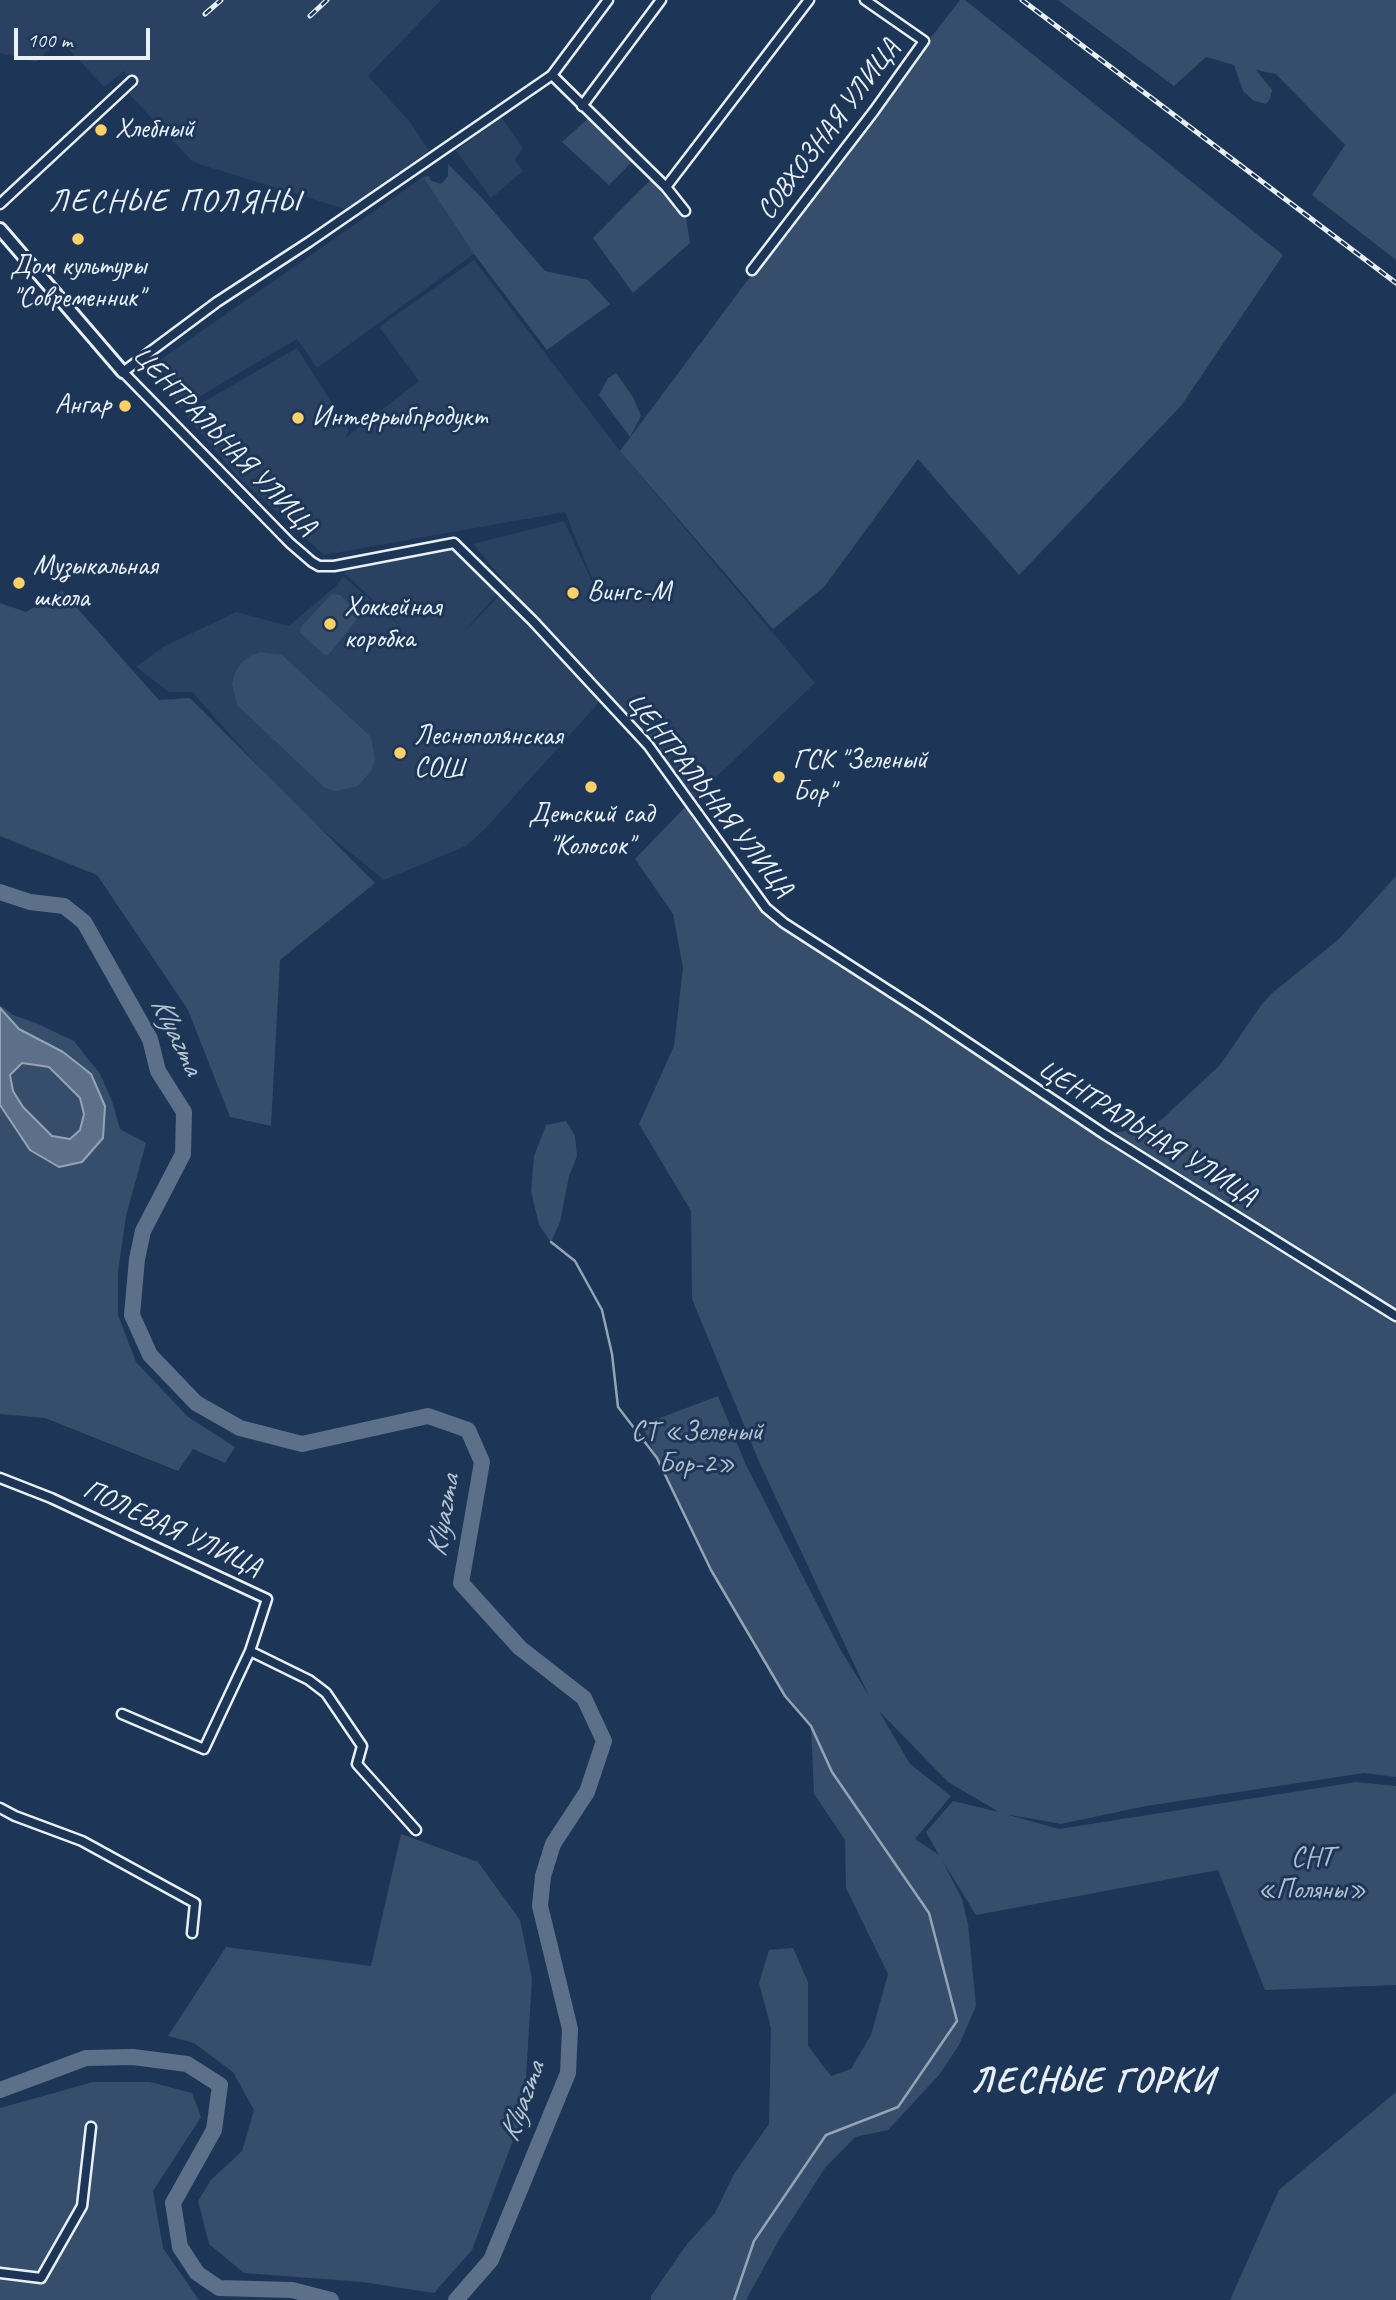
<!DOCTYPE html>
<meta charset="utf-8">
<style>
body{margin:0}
#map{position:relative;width:1396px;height:2300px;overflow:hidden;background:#1d3557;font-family:Caveat,sans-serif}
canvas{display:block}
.scale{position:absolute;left:14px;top:28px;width:136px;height:32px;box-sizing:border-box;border:4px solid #e8f1f8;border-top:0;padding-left:9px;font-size:21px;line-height:24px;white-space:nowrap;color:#e8f1f8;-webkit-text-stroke:5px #1d3557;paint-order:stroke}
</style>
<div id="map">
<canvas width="1396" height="2300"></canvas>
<div class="scale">100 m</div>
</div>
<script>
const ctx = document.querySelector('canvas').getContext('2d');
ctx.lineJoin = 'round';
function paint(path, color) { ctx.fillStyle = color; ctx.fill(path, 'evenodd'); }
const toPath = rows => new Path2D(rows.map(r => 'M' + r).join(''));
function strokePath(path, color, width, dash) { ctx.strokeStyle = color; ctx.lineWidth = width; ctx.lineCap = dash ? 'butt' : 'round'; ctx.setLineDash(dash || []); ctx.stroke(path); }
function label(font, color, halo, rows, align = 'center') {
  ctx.font = font + ' Caveat,sans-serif'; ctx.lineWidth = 6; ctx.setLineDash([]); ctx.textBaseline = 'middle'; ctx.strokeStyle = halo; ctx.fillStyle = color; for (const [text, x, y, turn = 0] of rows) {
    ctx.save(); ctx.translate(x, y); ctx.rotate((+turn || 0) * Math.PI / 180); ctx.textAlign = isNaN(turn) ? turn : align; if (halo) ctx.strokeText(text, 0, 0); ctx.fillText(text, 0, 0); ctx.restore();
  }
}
paint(toPath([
 [0,0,441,0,368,76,410,122,429,151,345,209,199,164,192,161,129,94,137,86,124,71,104,87,60,40,36,62,0,53],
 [501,117,523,148,515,160,523,171,491,198,456,151],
 [423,177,474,254,317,368,297,339,180,408,150,367],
 [474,260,620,451,815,683,689,803,648,745,603,698,485,829,466,846,384,880,297,809,192,692,169,692,136,667,163,647,236,612,289,626,337,585,343,576,405,630,343,572,454,547,499,592,461,635,499,596,589,684,473,544,564,521,602,603,565,512,324,555,239,478,184,413,297,348,349,430,345,438,419,381,379,327]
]), '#2a4162');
paint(toPath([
 [960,0,965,0,1283,255,1181,406,1019,575,918,459,824,587,773,629,620,451,874,111],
 [1058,0,1396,0,1396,260,1312,195,1345,145,1276,74,1256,70,1272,90,1270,99,1266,104,1254,101,1243,91,1234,65,1206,57,1174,86],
 [592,115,636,158,609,185,562,142],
 [448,164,482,198,545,271,588,280,610,304,547,350,474,254,423,177,429,176,430,180,441,184,448,176],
 [654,176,685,211,690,243,633,293,593,238],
 [616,373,633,397,641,416,630,437,599,395,608,378],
 [62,591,159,700,190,698,375,883,280,960,271,1126,230,1117,188,1010,97,875,0,836,0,603,26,612],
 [332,594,340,595,358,612,359,617,329,654,325,655,300,633,301,627],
 [260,652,282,655,371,737,375,759,372,770,358,786,336,791,325,788,237,705,232,684,235,673,241,663,250,656],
 [689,803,766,908,1104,1134,1140,1129,1161,1120,1220,1065,1262,1004,1271,994,1339,939,1396,876,1396,1777,1364,1773,1146,1806,1061,1824,1005,1814,1059,1829,1356,1782,1396,1786,1396,1985,1265,1990,1218,1870,976,1915,942,1860,962,1899,968,1924,976,2006,959,2045,939,2075,888,2130,855,2137,825,2168,780,2238,746,2300,651,2300,651,2296,687,2244,715,2213,734,2174,769,2124,771,2028,759,1983,769,1950,793,1948,808,1982,808,2046,831,2076,851,2069,871,2035,888,1974,846,1888,845,1840,814,1794,811,1726,785,1696,711,1570,641,1425,718,1396,745,1463,840,1649,869,1696,760,1464,692,1299,691,1211,639,1124,674,1046,683,968,673,914,635,859],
 [879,1711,948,1782,999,1812,953,1801,926,1832,939,1855,915,1839,951,1796,910,1764],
 [0,1005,13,1015,36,1023,74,1041,100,1074,112,1101,120,1129,146,1143,126,1216,118,1272,118,1315,136,1362,188,1417,235,1447,225,1463,193,1449,178,1471,45,1418,0,1414,0,1105,30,1150,103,1138,63,1052,19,1029,0,1008],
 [22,1063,49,1067,80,1098,84,1114,80,1130,70,1139,52,1136,23,1107,13,1090,10,1075],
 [566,1121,575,1136,577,1156,569,1176,560,1222,551,1242,539,1225,531,1191,534,1156,546,1125],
 [401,1834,478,1862,520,1920,532,1978,524,2111,472,2250,434,2293,363,2282,244,2273,209,2244,198,2201,211,2180,242,2151,254,2110,233,2072,194,2043,168,2036,226,1947,371,1966],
 [93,2082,150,2082,192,2093,201,2117,153,2191,163,2248,199,2300,0,2300,0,2108],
 [1396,2092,1396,2300,1230,2300,1279,2190]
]), '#374d6c');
const water = toPath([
 [0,1008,19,1029,63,1052,91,1074,105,1106,103,1138,82,1162,59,1167,30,1150,0,1105,0,1008],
 [22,1063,49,1067,80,1098,84,1114,80,1130,70,1139,52,1136,23,1107,13,1091,10,1075,22,1063]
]);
paint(water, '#5d7089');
strokePath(water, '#95a4b5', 2);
strokePath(toPath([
 [551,1242,575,1261,602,1310,612,1354,618,1407,657,1458,711,1570,785,1696,811,1726,832,1772,929,1913,957,2021,898,2107,826,2135,754,2241,734,2300]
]), '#95a4b5', 2.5);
strokePath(toPath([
 [0,892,30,902,64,906,84,922,150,1039,158,1071,184,1112,183,1154,143,1231,137,1259,132,1315,150,1355,196,1403,240,1428,302,1444,428,1416,468,1430,482,1462,461,1583,520,1648,584,1698,604,1741,587,1792,553,1844,543,1876,540,1906,570,2029,568,2073,491,2260,456,2300],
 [0,2090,86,2058,133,2057,187,2064,220,2085,214,2130,173,2203,180,2247,197,2273,219,2288,292,2290,331,2300]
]), '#5d7089', 16);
const street = toPath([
 [608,0,552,75,309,242,217,302,123,372,290,543,312,562,319,566,334,566,454,543,533,621,648,745,766,908,784,923,922,1012,1104,1134,1396,1316],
 [552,75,666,187,685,211],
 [582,106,661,0],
 [666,187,809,0],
 [0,204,132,81],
 [752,270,874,111,924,41,865,0],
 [0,1478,51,1498,267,1599,250,1651,309,1680,326,1693,362,1746,357,1764,416,1830],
 [122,1714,204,1749,250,1651],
 [0,1808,15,1816,82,1841,195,1903,192,1933],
 [0,2273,41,2278,82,2206,91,2127]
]);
const secondary = toPath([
 [0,229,123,372]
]);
strokePath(street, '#e8f1f8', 13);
strokePath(secondary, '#e8f1f8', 16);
strokePath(street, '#1d3557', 8);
strokePath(secondary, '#1d3557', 10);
const rail = toPath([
 [1022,0,1396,283],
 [205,14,221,0],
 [310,16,327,0]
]);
strokePath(rail, '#e8f1f8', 5);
strokePath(rail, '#1d3557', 2.5, [8]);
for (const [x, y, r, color] of [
 [101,130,7,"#ffd166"],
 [78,239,7,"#ffd166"],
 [125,406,7,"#ffd166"],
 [298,418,7,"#ffd166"],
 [19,583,7,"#ffd166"],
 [573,593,7,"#ffd166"],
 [330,624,7,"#ffd166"],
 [400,753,7,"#ffd166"],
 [779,777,7,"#ffd166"],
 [591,787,7,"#ffd166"]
]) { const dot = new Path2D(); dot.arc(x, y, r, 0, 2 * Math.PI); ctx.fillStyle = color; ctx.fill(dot); strokePath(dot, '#1d3557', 2.5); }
label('28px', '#e8f1f8', '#1d3557', [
 ["Хлебный",115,130],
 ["Дом культуры",78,267,"center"],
 ["\"Современник\"",78,299,"center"],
 ["Ангар",111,406,"right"],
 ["Интеррыбпродукт",312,418],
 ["Музыкальная",33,567],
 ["школа",33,599],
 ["Вингс-М",587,593],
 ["Хоккейная",344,608],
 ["коробка",344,640],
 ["Леснополянская",414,737],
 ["СОШ",414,769],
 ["ГСК \"Зеленый",793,761],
 ["Бор\"",793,793],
 ["Детский сад",591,815,"center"],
 ["\"Колосок\"",591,847,"center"]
], 'left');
label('28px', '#e8f1f8', '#1d3557', [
 ["СОВХОЗНАЯ УЛИЦА",829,130,-53],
 ["ЦЕНТРАЛЬНАЯ УЛИЦА",224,441,46],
 ["ЦЕНТРАЛЬНАЯ УЛИЦА",709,795,52],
 ["ЦЕНТРАЛЬНАЯ УЛИЦА",1147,1133,32],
 ["ПОЛЕВАЯ УЛИЦА",172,1529,25]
]);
label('28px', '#b3c0ce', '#1d3557', [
 ["СТ «Зеленый",697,1433],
 ["Бор-2»",697,1465],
 ["СНТ",1312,1859],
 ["«Поляны»",1312,1891]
]);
label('italic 30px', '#b7c4d1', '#1d3557', [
 ["Klyazma",176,1036,64],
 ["Klyazma",444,1516,-80],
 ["Klyazma",523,2102,-70]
]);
ctx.letterSpacing = '2px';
label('32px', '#e8f1f8', '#1d3557', [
 ["ЛЕСНЫЕ ПОЛЯНЫ",175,203]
]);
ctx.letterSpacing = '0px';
ctx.letterSpacing = '2px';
label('bold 35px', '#e8f1f8', '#1d3557', [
 ["ЛЕСНЫЕ ГОРКИ",1093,2082]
]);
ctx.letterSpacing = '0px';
</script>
